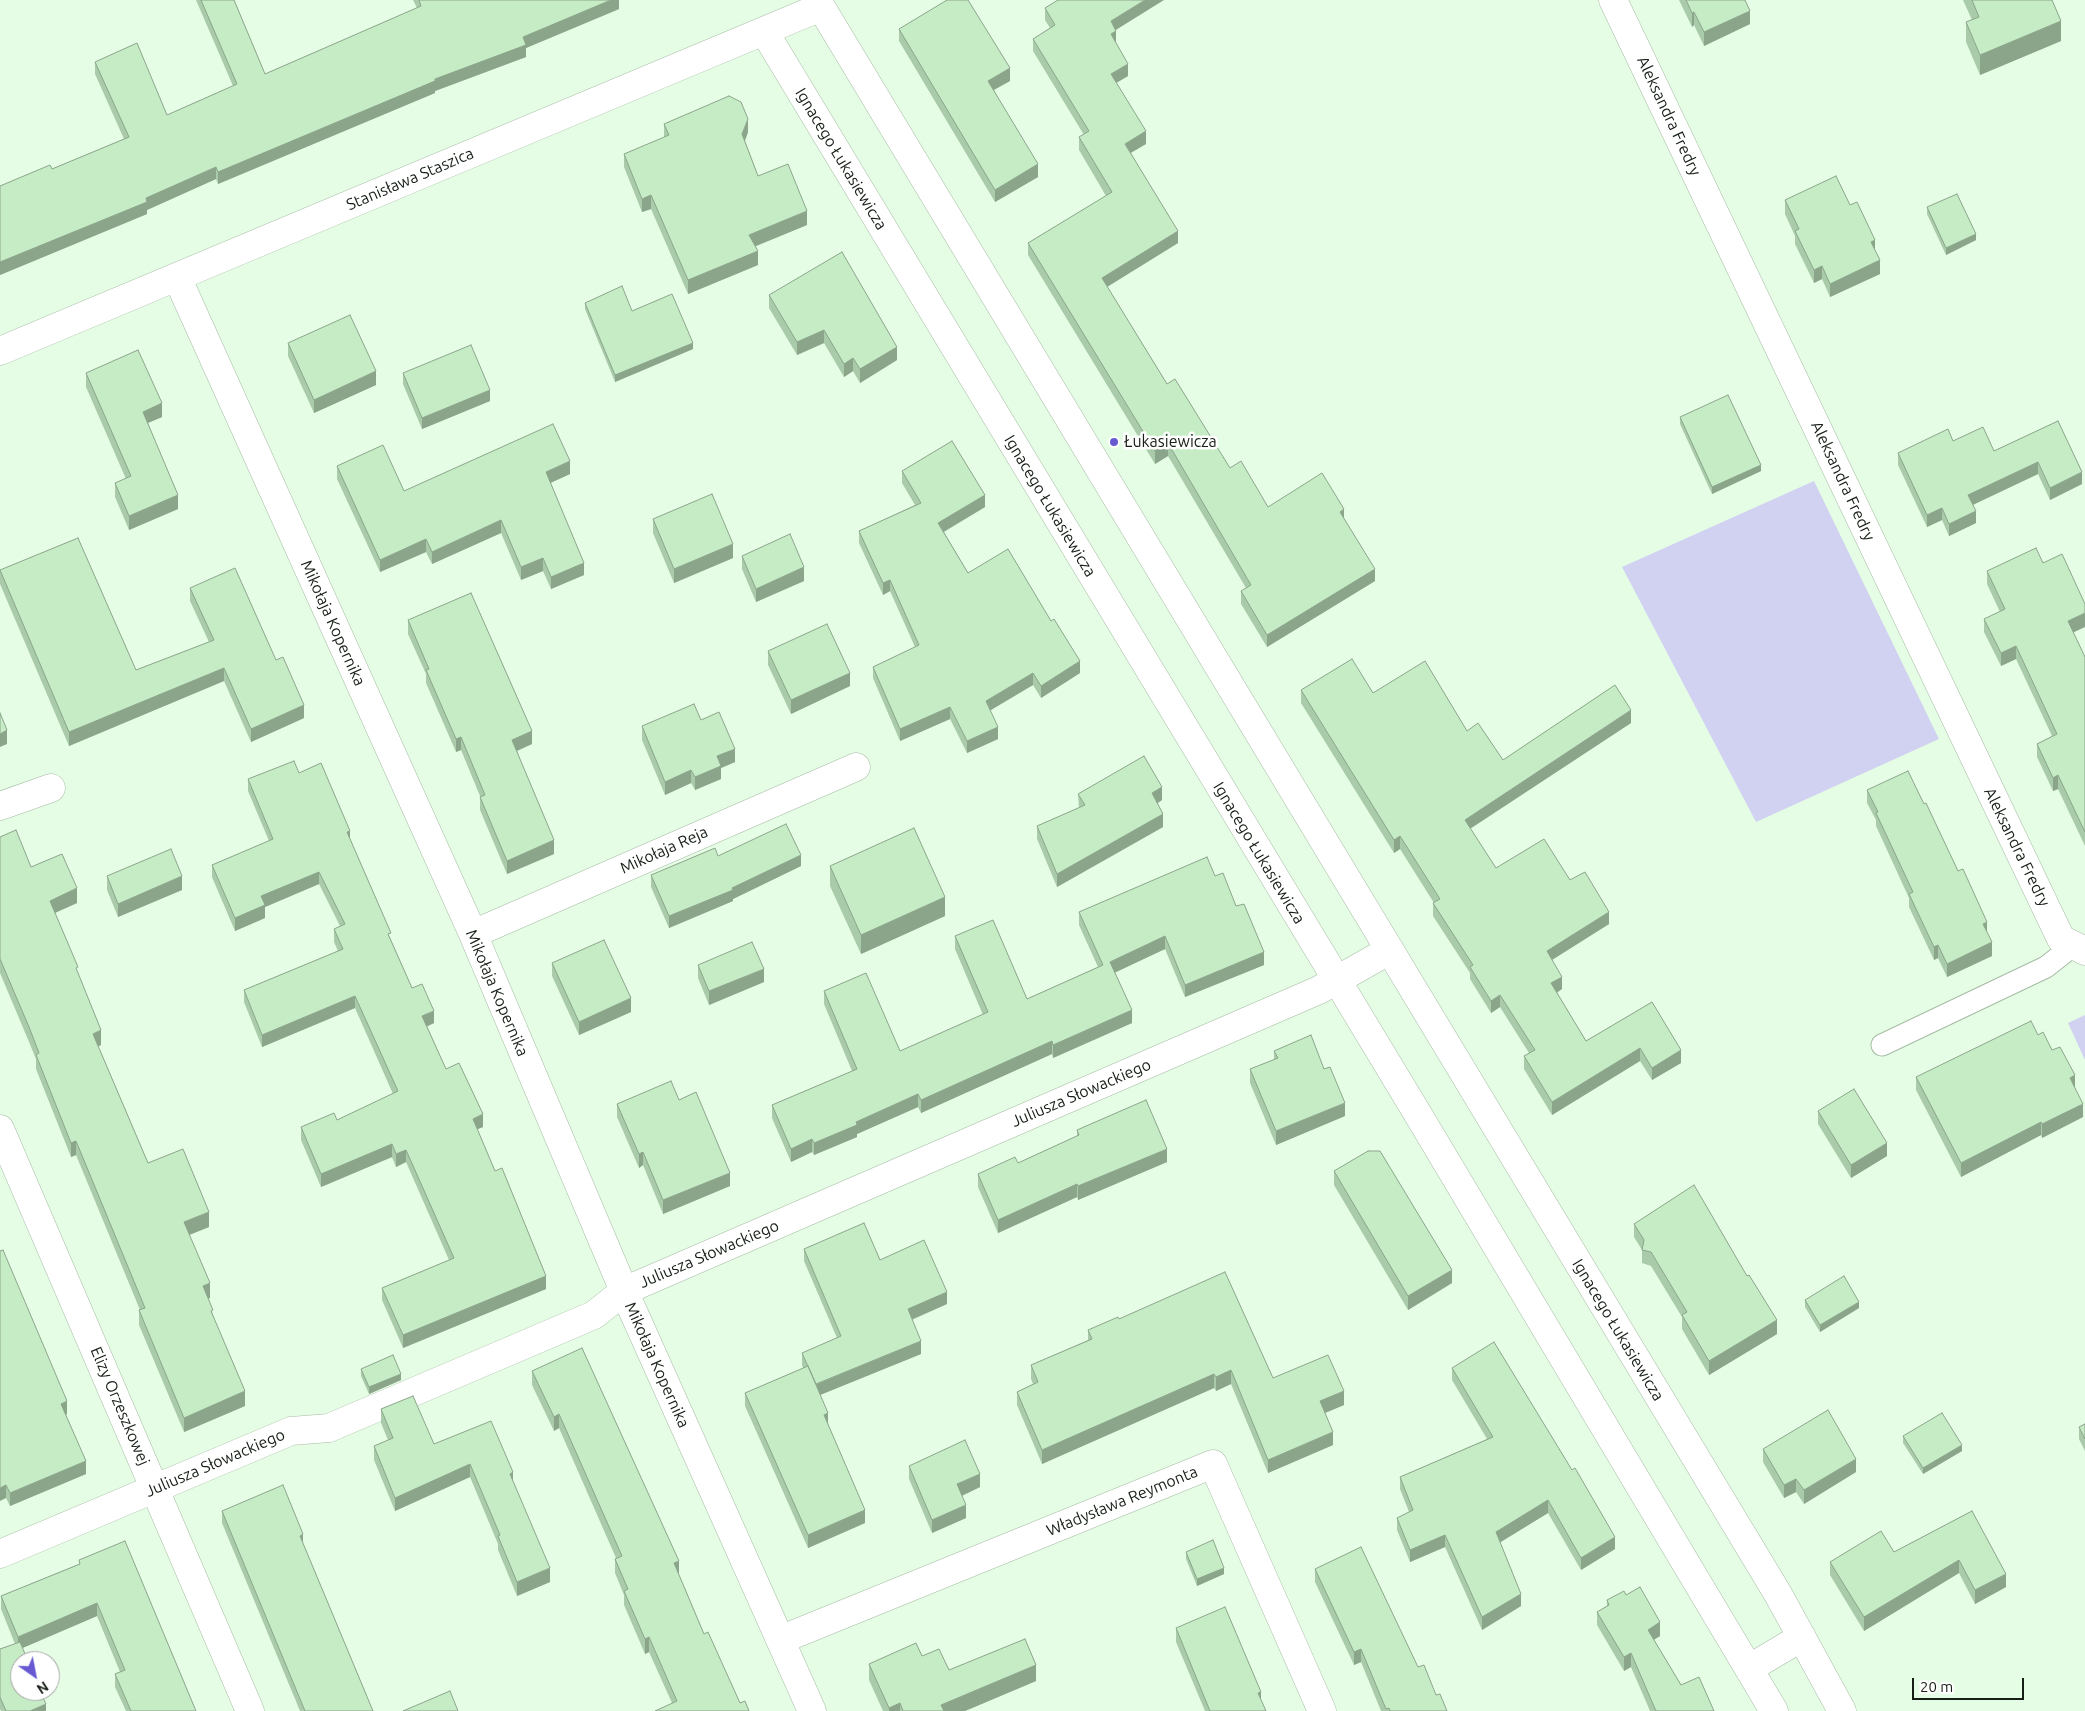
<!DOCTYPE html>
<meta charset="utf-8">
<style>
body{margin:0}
#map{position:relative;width:2085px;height:1711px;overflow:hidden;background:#e6fde5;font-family:Ubuntu,sans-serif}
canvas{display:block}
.north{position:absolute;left:10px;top:1651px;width:50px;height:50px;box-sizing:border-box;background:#fff;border:1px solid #a2a5a2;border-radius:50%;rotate:147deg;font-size:14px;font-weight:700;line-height:20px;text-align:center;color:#161f16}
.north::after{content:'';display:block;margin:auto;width:18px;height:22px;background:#6759d2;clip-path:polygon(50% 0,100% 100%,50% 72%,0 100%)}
.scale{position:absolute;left:1912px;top:1678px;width:112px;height:22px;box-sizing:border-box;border:2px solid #161f16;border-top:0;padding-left:6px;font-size:15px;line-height:18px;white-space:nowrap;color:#161f16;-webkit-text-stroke:4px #fff;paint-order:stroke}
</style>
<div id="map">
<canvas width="2085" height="1711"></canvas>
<div class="north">N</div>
<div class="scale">20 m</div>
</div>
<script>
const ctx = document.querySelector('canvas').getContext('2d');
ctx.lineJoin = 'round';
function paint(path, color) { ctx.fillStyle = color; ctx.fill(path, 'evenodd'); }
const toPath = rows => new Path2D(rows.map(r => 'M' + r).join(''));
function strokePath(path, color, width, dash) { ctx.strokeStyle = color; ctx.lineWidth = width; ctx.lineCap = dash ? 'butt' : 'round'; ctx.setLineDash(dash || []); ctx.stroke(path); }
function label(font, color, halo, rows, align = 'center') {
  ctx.font = font + ' Ubuntu,sans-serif'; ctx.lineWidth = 5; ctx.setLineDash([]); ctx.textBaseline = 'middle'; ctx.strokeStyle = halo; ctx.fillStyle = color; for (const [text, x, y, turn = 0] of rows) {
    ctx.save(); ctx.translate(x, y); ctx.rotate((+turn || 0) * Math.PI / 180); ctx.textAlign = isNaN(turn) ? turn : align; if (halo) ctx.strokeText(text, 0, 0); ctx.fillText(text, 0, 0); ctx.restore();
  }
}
paint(toPath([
 [1814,481,1939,739,1756,822,1622,567],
 [2085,1015,2085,1060,2068,1023]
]), '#d1d2f1');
const service = toPath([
 [1882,1045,2046,967,2074,945]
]);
const minor = toPath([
 [1613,0,2061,939,2085,951],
 [764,31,1422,1121,1774,1711],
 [177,277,473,934,624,1291,812,1711],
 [0,351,821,7,1778,1594,1842,1711],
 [0,806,51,788],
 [473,934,856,767],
 [0,1129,250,1711],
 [0,1554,291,1431,329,1428,594,1315,624,1291,1319,990,1390,950],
 [780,1640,1213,1464,1322,1711],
 [1750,1668,1802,1637]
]);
strokePath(service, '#a5bba4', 23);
strokePath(minor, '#a5bba4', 29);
strokePath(service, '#fff', 21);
strokePath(minor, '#fff', 28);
paint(toPath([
 [196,0,234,0,265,74,417,8,413,0,619,0,619,9,526,48,526,57,435,91,435,93,218,184,216,179,147,210,147,214,0,275,0,186,52,169,124,139,95,74,95,62,167,115,233,86],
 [1679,0,1745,0,1750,24,1704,46,1694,25,1692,27],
 [1963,0,2052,0,2061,41,1980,75,1966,42,1966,22,1972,20],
 [1045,8,1116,30,1116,43,1128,76,1116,83,1146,144,1131,153,1178,243,1107,287,1167,384,1230,468,1268,507,1344,518,1375,581,1267,647,1241,604,1241,591,1246,588,1168,456,1155,464,1028,255,1028,243,1106,196,1079,150,1079,137,1084,135,1033,51,1033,39,1050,28,1045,20],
 [899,29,1010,81,994,90,1038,177,995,202,899,41],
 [664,124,748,132,745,141,758,176,807,225,755,246,758,265,688,294,651,209,642,212,624,167,624,154,664,138],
 [1785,200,1850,205,1875,252,1880,274,1830,297,1822,279,1814,283,1795,244,1795,236,1785,214],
 [1927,207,1976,240,1946,255,1927,214],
 [769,295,897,360,860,383,853,371,844,377,824,343,797,355,769,308],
 [585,303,632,311,693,349,615,382,585,309],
 [288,343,376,385,314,413,288,356],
 [86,373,162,417,148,423,178,509,129,530,115,497,115,483,126,479,86,387],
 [403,373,490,401,422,429,403,384],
 [1680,417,1761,471,1712,494,1680,424],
 [2058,421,2082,484,2050,500,2038,474,1973,505,1976,523,1949,536,1942,520,1927,527,1898,465,1898,453,1953,441,1994,451],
 [337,466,404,491,570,474,550,483,584,575,551,589,543,571,521,580,501,533,432,564,426,552,380,572,337,479],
 [902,471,985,507,944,532,968,573,1080,673,1041,698,1033,685,990,710,998,739,967,753,950,719,900,741,873,678,873,667,915,647,890,591,883,595,859,543,859,531,915,505,902,483],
 [653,519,733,558,674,583,653,533],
 [742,556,804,581,756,602,742,569],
 [0,570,136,670,209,642,190,601,190,588,276,660,304,718,251,742,224,681,69,746,0,584],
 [1987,571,2073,632,2085,657,2085,846,2058,789,2053,791,2037,757,2037,744,2052,736,2016,659,2001,666,1984,632,1984,619,2000,612,1987,584],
 [408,620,532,744,517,751,554,854,507,874,480,810,480,796,461,750,456,752,426,683,426,674,408,634],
 [768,651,850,686,791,714,768,665],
 [1301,690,1373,693,1467,731,1503,760,1631,723,1470,829,1496,868,1570,880,1609,924,1552,960,1562,989,1557,993,1586,1041,1652,1002,1681,1063,1652,1080,1640,1061,1552,1115,1524,1069,1524,1056,1529,1053,1500,1007,1491,1013,1470,979,1470,973,1433,916,1433,903,1434,903,1400,849,1394,853,1301,703],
 [701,720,735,762,721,768,721,779,695,790,691,783,665,795,642,740,642,726],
 [299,773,350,839,391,940,412,988,434,1023,427,1026,446,1069,483,1127,477,1129,546,1289,403,1348,382,1300,382,1288,449,1260,406,1162,396,1167,392,1157,321,1187,301,1140,301,1127,337,1120,393,1094,355,1008,262,1047,244,1002,244,990,338,951,334,942,334,929,340,926,319,884,265,907,265,918,235,931,212,877,212,865,269,841,248,791,248,779],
 [1867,790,1924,804,1958,871,1987,933,1992,956,1947,977,1938,958,1934,960,1909,907,1909,898,1876,826,1876,820,1867,803],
 [1078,794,1162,800,1157,803,1163,827,1057,887,1037,839,1037,826,1079,808],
 [0,837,31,867,77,903,55,913,78,974,101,1045,98,1046,148,1163,209,1227,189,1235,210,1298,208,1298,213,1315,245,1406,184,1432,139,1325,139,1310,140,1310,76,1155,71,1157,36,1069,36,1059,29,1042,0,973],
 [718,856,801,866,733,899,733,901,669,928,651,887,651,875],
 [830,866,945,916,861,954,830,886],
 [107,876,182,890,118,917,107,890],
 [1215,876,1236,906,1264,965,1185,997,1165,949,1115,972,1132,1023,1053,1058,1052,1054,921,1113,918,1107,857,1134,857,1137,814,1155,812,1152,791,1162,772,1118,772,1105,852,1071,824,1004,824,991,900,1051,983,1015,955,949,955,936,1027,999,1098,967,1079,925,1079,912],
 [552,963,631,1012,579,1035,552,976],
 [698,965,764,982,709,1005,698,978],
 [2038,1035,2052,1050,2075,1088,2083,1117,2042,1138,2041,1135,1961,1177,1916,1090,1916,1077],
 [1274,1051,1345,1116,1276,1145,1250,1083,1250,1069,1274,1060],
 [679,1100,730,1186,663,1214,643,1165,639,1168,617,1117,617,1104],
 [1818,1111,1887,1156,1851,1178,1818,1124],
 [1077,1130,1167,1162,1078,1200,1077,1197,998,1233,978,1187,978,1174,1018,1163,1077,1136],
 [1334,1171,1452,1283,1408,1310,1334,1185],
 [1634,1224,1777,1334,1709,1375,1682,1329,1682,1317,1651,1266,1642,1263,1642,1250,1634,1237],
 [804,1249,880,1260,947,1304,912,1320,921,1354,820,1395,828,1424,865,1523,808,1548,745,1406,745,1393,803,1368,802,1365,802,1353,837,1338,804,1261],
 [0,1251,67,1414,66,1415,86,1474,10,1506,6,1498],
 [1805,1300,1859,1308,1820,1332,1805,1307],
 [1119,1319,1273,1378,1344,1405,1325,1413,1333,1445,1268,1473,1231,1384,1216,1391,1214,1388,1042,1464,1017,1405,1017,1392,1033,1384,1031,1379,1031,1365,1088,1340,1088,1330],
 [1452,1368,1615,1549,1581,1570,1548,1513,1500,1542,1521,1606,1482,1630,1445,1547,1410,1562,1397,1530,1397,1518,1409,1512,1400,1489,1400,1477,1487,1439,1452,1380],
 [361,1369,401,1380,369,1394,361,1376],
 [532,1371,679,1575,704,1634,740,1703,749,1711,672,1703,649,1652,645,1654,624,1605,624,1595,615,1573,615,1559,616,1558,559,1428,554,1431,532,1385],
 [381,1409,434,1444,513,1482,550,1582,517,1596,498,1550,498,1544,470,1477,395,1511,374,1460,374,1446,388,1440,381,1423],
 [2085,1424,2085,1451,2079,1439,2079,1427],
 [1903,1436,1962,1451,1923,1474,1903,1443],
 [1763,1449,1856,1472,1804,1504,1796,1492,1784,1498,1763,1462],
 [909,1466,980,1487,962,1496,966,1518,932,1533,909,1479],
 [222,1511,303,1544,373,1711,300,1711,222,1523],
 [1972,1511,2006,1587,1975,1604,1959,1573,1864,1631,1830,1575,1830,1562,1894,1552],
 [1186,1552,1224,1574,1197,1586,1186,1559],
 [79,1560,196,1711,126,1711,115,1687,115,1674,120,1672,97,1616,22,1648,46,1711,1,1711,0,1709,0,1649,15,1644,1,1609,1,1596,79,1564],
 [1315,1569,1418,1667,1447,1711,1381,1711,1361,1662,1354,1665,1315,1582],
 [1626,1595,1660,1636,1654,1640,1681,1685,1714,1711,1650,1711,1631,1667,1624,1671,1597,1625,1597,1612,1607,1606,1607,1600],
 [1176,1628,1261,1700,1266,1711,1205,1711,1176,1642],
 [922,1656,949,1670,1036,1681,965,1711,883,1711,869,1680,869,1664]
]), '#aacbaa');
paint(toPath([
 [611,0,619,0,619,9,526,48,526,57,435,91,435,93,218,184,218,172,435,79,523,37],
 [1145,0,1164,0,1111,33,1111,21],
 [1750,11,1750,24,1704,46,1704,32],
 [1694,12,1694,25,1692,27,1692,13],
 [2061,21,2061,41,1980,75,1980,55],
 [1116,31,1116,43,1111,34],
 [1128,64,1128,76,1111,86,1111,74],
 [1010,68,1010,81,988,93,988,81],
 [748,119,748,132,742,148,742,134],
 [1146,131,1146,144,1125,156,1125,144],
 [1038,164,1038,177,995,202,995,190],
 [216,167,216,179,147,210,147,214,0,275,0,262],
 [651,195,651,209,642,212,642,199],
 [807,211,807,225,749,249,749,235],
 [1178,231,1178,243,1102,290,1102,278],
 [1976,234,1976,240,1946,255,1946,248],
 [1875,240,1875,253,1871,242],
 [758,251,758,265,688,294,688,280],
 [1880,260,1880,274,1830,297,1830,284],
 [1822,266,1822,279,1814,283,1814,270],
 [824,330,824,343,797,355,797,342],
 [693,343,693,349,615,382,615,375],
 [897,347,897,360,860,383,860,369],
 [853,358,853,371,844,377,844,364],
 [376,371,376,385,314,413,314,400],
 [490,390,490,401,422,429,422,418],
 [162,403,162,417,143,425,143,412],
 [1168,443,1168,456,1155,464,1155,451],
 [570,461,570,474,546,485,546,472],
 [2038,462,2038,474,1968,507,1968,495],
 [1761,465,1761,471,1712,494,1712,487],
 [2082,472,2082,484,2050,500,2050,488],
 [178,495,178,509,129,530,129,516],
 [985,495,985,507,938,535,938,523],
 [1942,508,1942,520,1927,527,1927,515],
 [1344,509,1344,521,1340,512],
 [1976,511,1976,523,1949,536,1949,524],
 [501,520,501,533,432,564,432,552],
 [426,539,426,552,380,572,380,560],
 [733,544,733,558,674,583,674,569],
 [543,558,543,571,521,580,521,567],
 [584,563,584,575,551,589,551,577],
 [804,567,804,581,756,602,756,589],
 [1375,569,1375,581,1267,647,1267,635],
 [890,580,890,591,883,595,883,583],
 [2085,613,2085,627,2068,635,2068,621],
 [2016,646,2016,659,2001,666,2001,653],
 [1080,661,1080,673,1041,698,1041,686],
 [224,668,224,681,69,746,69,732],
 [850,673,850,686,791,714,791,700],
 [1033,673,1033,685,986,713,986,701],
 [304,705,304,718,251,742,251,729],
 [950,707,950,719,900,741,900,729],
 [1631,710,1631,723,1465,832,1465,820],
 [998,727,998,739,967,753,967,741],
 [7,730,7,744,0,747,0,734],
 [532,731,532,744,512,753,512,740],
 [461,737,461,750,456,752,456,739],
 [735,749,735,762,721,768,721,779,695,790,695,777,717,756],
 [691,770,691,783,665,795,665,782],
 [2058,775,2058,789,2053,791,2053,778],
 [1162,787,1162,800,1152,807,1152,793],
 [1163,814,1163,827,1057,887,1057,874],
 [350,831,350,844,347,832],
 [1400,836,1400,849,1394,853,1394,840],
 [554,840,554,854,507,874,507,861],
 [801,855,801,866,733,899,733,901,669,928,669,916],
 [319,872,319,884,265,907,265,918,235,931,235,918,261,896],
 [182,876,182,890,118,917,118,904],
 [77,888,77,903,50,915,50,901],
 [945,897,945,916,861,954,861,935],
 [1609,912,1609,924,1547,963,1547,951],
 [1987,922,1987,935,1983,924],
 [1165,936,1165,949,1110,975,1110,962],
 [1992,942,1992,956,1947,977,1947,964],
 [1938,945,1938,958,1934,960,1934,947],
 [1264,952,1264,965,1185,997,1185,985],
 [764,969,764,982,709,1005,709,991],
 [1562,977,1562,989,1551,996,1551,983],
 [1500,995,1500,1007,1491,1013,1491,1001],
 [355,996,355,1008,262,1047,262,1035],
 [631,998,631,1012,579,1035,579,1022],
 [1132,1010,1132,1023,1053,1058,1053,1045],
 [434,1011,434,1023,422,1029,422,1016],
 [101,1030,101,1045,93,1049,93,1034],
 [1052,1041,1052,1054,921,1113,921,1100],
 [1640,1048,1640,1061,1552,1115,1552,1102],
 [1681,1050,1681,1063,1652,1080,1652,1068],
 [2075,1075,2075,1089,2070,1078],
 [918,1094,918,1107,857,1134,857,1137,814,1155,814,1143,856,1122],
 [1345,1103,1345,1116,1276,1145,1276,1131],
 [2083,1104,2083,1117,2042,1138,2042,1124],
 [483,1114,483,1127,473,1131,473,1119],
 [2041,1122,2041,1135,1961,1177,1961,1163],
 [812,1139,812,1152,791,1162,791,1149],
 [76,1141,76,1155,71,1157,71,1143],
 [1887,1143,1887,1156,1851,1178,1851,1165],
 [392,1144,392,1157,321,1187,321,1174],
 [1167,1149,1167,1162,1078,1200,1078,1186],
 [406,1150,406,1162,396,1167,396,1154],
 [643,1152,643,1165,639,1168,639,1154],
 [730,1173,730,1186,663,1214,663,1200],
 [1077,1184,1077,1197,998,1233,998,1220],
 [209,1212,209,1227,184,1237,184,1222],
 [1452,1270,1452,1283,1408,1310,1408,1296],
 [546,1276,546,1289,403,1348,403,1335],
 [210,1283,210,1298,203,1301,203,1286],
 [947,1292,947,1304,908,1321,908,1309],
 [1859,1302,1859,1308,1820,1332,1820,1325],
 [1777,1320,1777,1334,1709,1375,1709,1361],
 [921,1341,921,1354,815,1397,815,1385],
 [1231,1370,1231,1384,1216,1391,1216,1377],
 [401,1374,401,1380,369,1394,369,1387],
 [1214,1374,1214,1388,1042,1464,1042,1450],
 [245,1391,245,1406,184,1432,184,1418],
 [1344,1391,1344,1405,1320,1415,1320,1401],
 [67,1401,67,1414,61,1417,61,1404],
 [828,1413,828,1427,824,1415],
 [559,1414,559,1428,554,1431,554,1417],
 [1333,1432,1333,1445,1268,1473,1268,1460],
 [1962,1445,1962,1451,1923,1474,1923,1468],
 [1856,1459,1856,1472,1804,1504,1804,1490],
 [86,1461,86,1474,10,1506,10,1493],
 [470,1464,470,1477,395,1511,395,1498],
 [513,1472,513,1486,510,1474],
 [980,1474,980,1487,957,1498,957,1484],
 [1796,1479,1796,1492,1784,1498,1784,1485],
 [6,1485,6,1498,0,1501,0,1488],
 [1548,1500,1548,1513,1496,1545,1496,1532],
 [966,1505,966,1518,932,1533,932,1520],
 [865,1510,865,1523,808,1548,808,1535],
 [303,1534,303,1547,300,1536],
 [1445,1535,1445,1547,1410,1562,1410,1550],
 [1615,1537,1615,1549,1581,1570,1581,1558],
 [1959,1560,1959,1573,1864,1631,1864,1617],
 [679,1561,679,1575,674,1563],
 [550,1568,550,1582,517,1596,517,1582],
 [1224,1568,1224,1574,1197,1586,1197,1579],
 [2006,1574,2006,1587,1975,1604,1975,1590],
 [1521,1594,1521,1606,1482,1630,1482,1617],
 [97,1603,97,1616,18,1650,18,1637],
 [1660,1622,1660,1636,1648,1643,1648,1630],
 [649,1637,649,1652,645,1654,645,1639],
 [1361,1649,1361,1662,1354,1665,1354,1652],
 [1631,1653,1631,1667,1624,1671,1624,1657],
 [1036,1665,1036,1681,965,1711,941,1711,941,1705],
 [1261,1692,1261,1705,1258,1693],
 [900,1703,900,1711,889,1711,889,1708],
 [46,1704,46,1711,30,1711]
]), '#8ba58b');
const building = toPath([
 [201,0,234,0,265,74,421,6,419,0,611,0,523,37,526,45,435,79,435,81,218,172,216,167,146,198,147,202,0,262,0,186,50,165,52,169,129,137,95,62,137,43,167,115,237,84,201,0],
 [947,0,968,0,1010,68,988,81,1038,164,995,190,899,29,947,0],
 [1058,0,1145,0,1111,21,1116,31,1111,34,1128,64,1111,74,1146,131,1125,144,1178,231,1102,278,1167,384,1175,379,1230,468,1241,461,1268,507,1322,473,1344,509,1340,512,1375,569,1267,635,1241,591,1251,585,1168,443,1155,451,1028,243,1112,192,1079,137,1089,131,1033,39,1055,25,1045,8,1058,0],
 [1686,0,1745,0,1750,11,1704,32,1694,12,1692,13,1686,0],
 [1972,0,2052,0,2061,21,1980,55,1966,22,1979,17,1972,0],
 [729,96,741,102,748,119,742,134,758,176,788,164,807,211,749,235,758,251,688,280,651,195,642,199,624,154,669,135,664,124,729,96],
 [1836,176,1850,205,1857,202,1875,240,1871,242,1880,260,1830,284,1822,266,1814,270,1795,231,1799,229,1785,200,1836,176],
 [1957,194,1976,234,1946,248,1927,207,1957,194],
 [842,252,897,347,860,369,853,358,844,364,824,330,797,342,769,295,842,252],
 [622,286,632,311,672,294,693,343,615,375,585,303,622,286],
 [350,315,376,371,314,400,288,343,350,315],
 [471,345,490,390,422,418,403,373,471,345],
 [138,350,162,403,143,412,178,495,129,516,115,483,131,476,86,373,138,350],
 [1728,395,1761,465,1712,487,1680,417,1728,395],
 [2058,421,2082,472,2050,488,2038,462,1968,495,1976,511,1949,524,1942,508,1927,515,1898,453,1948,429,1953,441,1983,427,1994,451,2058,421],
 [553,424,570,461,546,472,584,563,551,577,543,558,521,567,501,520,432,552,426,539,380,560,337,466,383,445,404,491,553,424],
 [952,441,985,495,938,523,968,573,1008,549,1051,621,1054,619,1080,661,1041,686,1033,673,986,701,998,727,967,741,950,707,900,729,873,667,919,645,890,580,883,583,859,531,921,503,902,471,952,441],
 [712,494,733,544,674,569,653,519,712,494],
 [790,534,804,567,756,589,742,556,790,534],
 [78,538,136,670,214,640,190,588,235,568,276,660,283,657,304,705,251,729,224,668,69,732,0,570,78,538],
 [2036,548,2043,563,2062,554,2085,604,2085,613,2068,621,2085,657,2085,832,2058,775,2053,778,2037,744,2057,734,2016,646,2001,653,1984,619,2005,609,1987,571,2036,548],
 [471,593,532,731,512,740,554,840,507,861,480,797,485,795,461,737,456,739,426,670,429,669,408,620,471,593],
 [827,624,850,673,791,700,768,651,827,624],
 [1352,659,1373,693,1425,661,1467,731,1478,723,1503,760,1615,685,1631,710,1465,820,1496,868,1544,839,1570,880,1585,872,1609,912,1547,951,1562,977,1551,983,1586,1041,1652,1002,1681,1050,1652,1068,1640,1048,1552,1102,1524,1056,1535,1050,1500,995,1491,1001,1470,967,1473,965,1433,903,1440,899,1400,836,1394,840,1301,690,1352,659],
 [694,704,701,720,719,712,735,749,717,756,721,766,695,777,691,770,665,782,642,726,694,704],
 [0,713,7,730,0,734,0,713],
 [1144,756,1162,787,1152,793,1163,814,1057,874,1037,826,1085,805,1078,794,1144,756],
 [294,761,299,773,321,763,350,831,347,832,391,933,388,934,412,988,422,984,434,1011,422,1016,446,1069,459,1063,483,1114,473,1119,495,1171,502,1168,546,1276,403,1335,382,1288,454,1258,406,1150,396,1154,392,1144,321,1174,301,1127,334,1113,337,1120,398,1091,355,996,262,1035,244,990,343,949,334,929,345,924,319,872,261,896,265,905,235,918,212,865,273,839,248,779,294,761],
 [1908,771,1924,804,1926,803,1958,871,1963,869,1987,922,1983,924,1992,942,1947,964,1938,945,1934,947,1909,894,1913,892,1876,813,1878,812,1867,790,1908,771],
 [786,824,801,855,732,888,733,890,669,916,651,875,715,848,718,856,786,824],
 [914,828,945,897,861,935,830,866,914,828],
 [16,830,31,867,62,854,77,888,50,901,78,967,76,968,101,1030,93,1034,148,1163,183,1149,209,1212,184,1222,210,1283,203,1286,213,1310,211,1311,245,1391,184,1418,139,1310,145,1308,76,1141,71,1143,36,1055,39,1053,29,1027,0,959,0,837,16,830],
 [171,849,182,876,118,904,107,876,171,849],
 [1207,857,1215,876,1223,873,1236,906,1244,904,1264,952,1185,985,1165,936,1110,962,1132,1010,1053,1045,1052,1041,921,1100,918,1094,856,1122,857,1125,814,1143,812,1139,791,1149,772,1105,857,1069,824,991,866,973,900,1051,988,1012,955,936,993,920,1027,999,1103,965,1079,912,1207,857],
 [604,940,631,998,579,1022,552,963,604,940],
 [752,942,764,969,709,991,698,965,752,942],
 [2031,1021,2038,1035,2043,1032,2052,1050,2060,1047,2075,1075,2070,1078,2083,1104,2042,1124,2041,1122,1961,1163,1916,1077,2031,1021],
 [1311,1035,1324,1069,1330,1067,1345,1103,1276,1131,1250,1069,1278,1058,1274,1051,1311,1035],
 [671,1081,679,1100,696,1092,730,1173,663,1200,643,1152,639,1154,617,1104,671,1081],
 [1854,1089,1887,1143,1851,1165,1818,1111,1854,1089],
 [1146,1100,1167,1149,1078,1186,1077,1184,998,1220,978,1174,1015,1157,1018,1163,1079,1135,1077,1130,1146,1100],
 [1368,1151,1380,1151,1452,1270,1408,1296,1334,1171,1368,1151],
 [1694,1185,1747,1276,1749,1275,1777,1320,1709,1361,1682,1315,1687,1312,1651,1252,1642,1250,1644,1240,1634,1224,1694,1185],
 [864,1223,880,1260,924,1240,947,1292,908,1309,921,1341,816,1384,802,1353,841,1336,804,1249,864,1223],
 [3,1250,67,1401,61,1404,86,1461,10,1493,6,1485,0,1488,0,1251,3,1250],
 [1225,1272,1273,1378,1328,1355,1344,1391,1320,1401,1333,1432,1268,1460,1231,1370,1216,1377,1214,1374,1042,1450,1017,1392,1038,1382,1031,1365,1092,1339,1088,1330,1118,1317,1119,1319,1225,1272],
 [1844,1276,1859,1302,1820,1325,1805,1300,1844,1276],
 [1494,1342,1572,1470,1575,1468,1615,1537,1581,1558,1548,1500,1496,1532,1521,1594,1482,1617,1445,1535,1410,1550,1397,1518,1413,1510,1400,1477,1493,1437,1452,1368,1494,1342],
 [582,1348,679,1561,674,1563,704,1634,708,1632,740,1703,745,1701,749,1711,655,1711,677,1701,649,1637,645,1639,624,1591,628,1589,615,1559,622,1556,559,1414,554,1417,532,1371,582,1348],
 [393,1355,401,1374,369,1387,361,1369,393,1355],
 [808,1366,828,1413,824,1415,865,1510,808,1535,745,1393,808,1366],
 [413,1396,434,1444,491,1421,513,1472,510,1474,550,1568,517,1582,498,1536,500,1535,470,1464,395,1498,374,1446,393,1438,381,1409,413,1396],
 [1828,1410,1856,1459,1804,1490,1796,1479,1784,1485,1763,1449,1828,1410],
 [1942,1413,1962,1445,1923,1468,1903,1436,1942,1413],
 [2085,1424,2085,1439,2079,1427,2085,1424],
 [965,1440,980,1474,957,1484,966,1505,932,1520,909,1466,965,1440],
 [283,1485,303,1534,300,1536,373,1711,305,1711,222,1511,283,1485],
 [1972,1511,2006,1574,1975,1590,1959,1560,1864,1617,1830,1562,1881,1531,1894,1552,1972,1511],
 [1213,1540,1224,1568,1197,1579,1186,1552,1213,1540],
 [125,1541,196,1711,131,1711,115,1674,125,1670,97,1603,18,1637,1,1596,80,1564,79,1560,125,1541],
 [1361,1547,1418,1667,1424,1665,1436,1695,1440,1694,1447,1711,1390,1711,1389,1708,1386,1709,1361,1649,1354,1652,1315,1569,1361,1547],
 [1640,1587,1660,1622,1648,1630,1681,1685,1699,1677,1714,1711,1656,1711,1631,1653,1624,1657,1597,1612,1609,1605,1607,1600,1624,1591,1626,1595,1640,1587],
 [1225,1607,1261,1692,1258,1693,1266,1711,1210,1711,1176,1628,1225,1607],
 [1025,1639,1036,1665,941,1705,944,1711,903,1711,900,1703,889,1708,869,1664,916,1643,922,1656,939,1649,949,1670,1025,1639],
 [20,1642,28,1661,20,1661,20,1691,40,1691,46,1704,30,1711,6,1711,0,1697,0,1649,20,1642],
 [450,1691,458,1711,403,1711,450,1691]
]);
paint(building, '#c6ecc6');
strokePath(building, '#8ba58b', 1);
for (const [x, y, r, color] of [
 [1114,442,5,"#6759d2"]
]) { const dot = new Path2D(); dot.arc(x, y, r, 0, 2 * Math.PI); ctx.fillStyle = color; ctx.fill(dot); strokePath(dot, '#fff', 2); }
label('16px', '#161f16', '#fff', [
 ["Aleksandra Fredry",1669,116,65],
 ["Ignacego Łukasiewicza",841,159,59],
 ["Stanisława Staszica",410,179,-23],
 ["Aleksandra Fredry",1843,481,65],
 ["Ignacego Łukasiewicza",1050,506,59],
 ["Mikołaja Kopernika",333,623,66],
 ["Aleksandra Fredry",2017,847,64],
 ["Mikołaja Reja",664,850,-24],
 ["Ignacego Łukasiewicza",1259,853,59],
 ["Mikołaja Kopernika",497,993,67],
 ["Juliusza Słowackiego",1081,1093,-23],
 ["Juliusza Słowackiego",709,1254,-23],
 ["Ignacego Łukasiewicza",1618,1330,59],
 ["Mikołaja Kopernika",657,1365,66],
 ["Elizy Orzeszkowej",120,1406,67],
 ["Juliusza Słowackiego",215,1463,-23],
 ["Władysława Reymonta",1122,1501,-22]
]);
label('16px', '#161f16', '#fff', [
 ["Łukasiewicza",1124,442]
], 'left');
</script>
